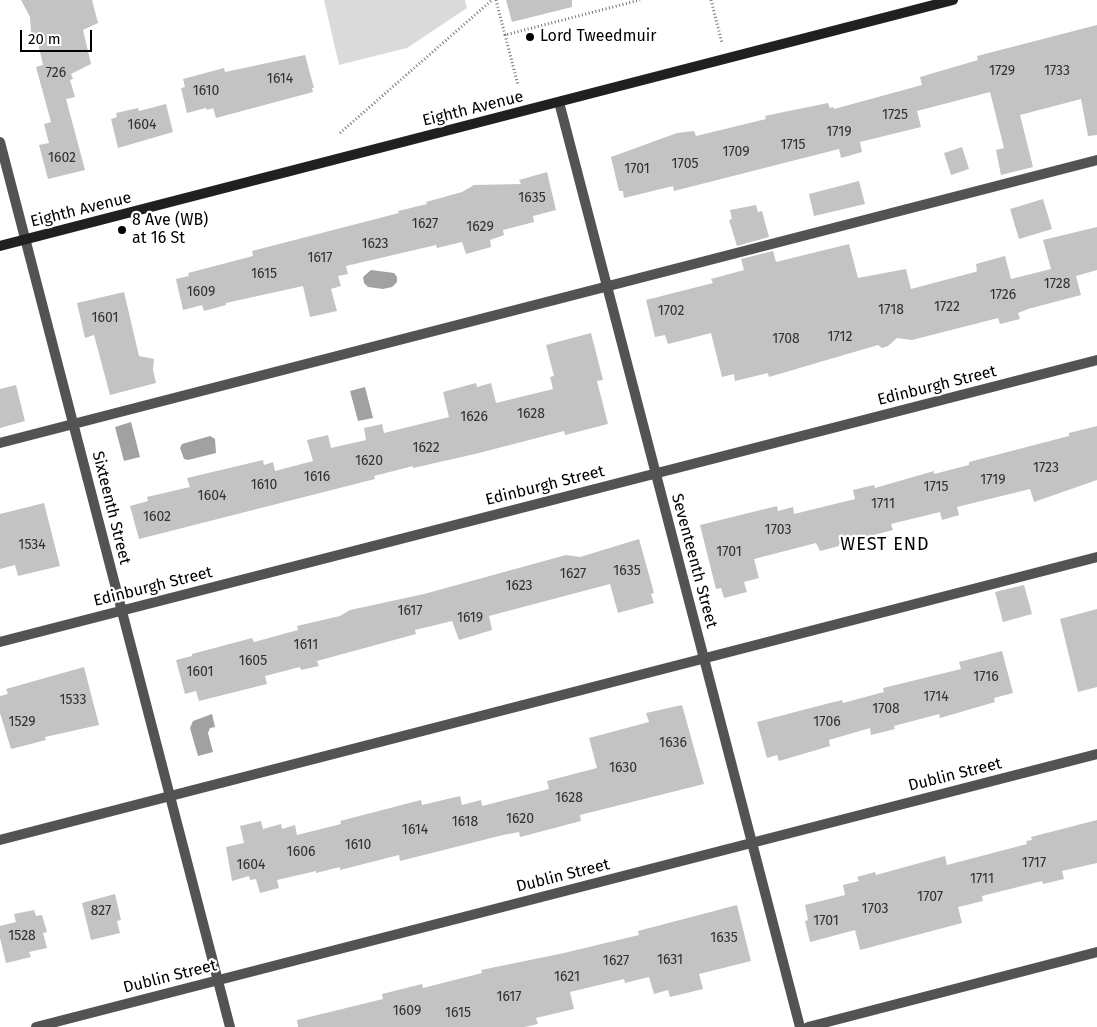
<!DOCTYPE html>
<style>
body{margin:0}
#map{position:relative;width:1097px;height:1027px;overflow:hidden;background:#fff;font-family:"Fira Sans",sans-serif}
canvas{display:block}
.scale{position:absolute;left:20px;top:30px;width:72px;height:22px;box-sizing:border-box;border:2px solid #000;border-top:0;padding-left:6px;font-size:15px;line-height:18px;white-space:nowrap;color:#000;-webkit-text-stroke:4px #fff;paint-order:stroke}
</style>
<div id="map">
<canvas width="1097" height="1027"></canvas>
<div class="scale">20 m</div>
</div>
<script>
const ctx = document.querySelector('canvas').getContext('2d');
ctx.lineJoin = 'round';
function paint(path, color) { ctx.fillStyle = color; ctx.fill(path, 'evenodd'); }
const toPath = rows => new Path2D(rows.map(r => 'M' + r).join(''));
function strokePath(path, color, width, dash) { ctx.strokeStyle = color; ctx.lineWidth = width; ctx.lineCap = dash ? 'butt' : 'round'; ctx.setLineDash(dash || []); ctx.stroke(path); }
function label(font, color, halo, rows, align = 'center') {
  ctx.font = font + ' "Fira Sans",sans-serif'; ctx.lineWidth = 4.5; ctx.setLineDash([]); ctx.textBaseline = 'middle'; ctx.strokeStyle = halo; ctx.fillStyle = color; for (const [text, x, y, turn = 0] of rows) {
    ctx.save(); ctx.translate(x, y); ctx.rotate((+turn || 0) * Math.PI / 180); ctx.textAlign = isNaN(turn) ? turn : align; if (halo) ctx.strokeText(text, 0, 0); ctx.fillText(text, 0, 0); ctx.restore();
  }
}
paint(toPath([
 [324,0,465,0,467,8,407,48,339,65]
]), '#dadada');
paint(toPath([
 [371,270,394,273,397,277,397,282,392,287,383,289,368,287,364,283,363,277],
 [365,387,373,418,358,421,350,391],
 [131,422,140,457,124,461,115,427],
 [210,436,215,439,216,453,188,460,184,459,180,448,182,444],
 [212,714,215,727,210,728,208,733,213,752,198,756,190,728,193,721]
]), '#a1a1a1');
paint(toPath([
 [21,0,92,0,98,23,83,30,91,64,71,74,73,79,70,80,75,97,66,99,85,170,48,179,39,145,49,143,44,124,51,122,36,67,43,65,37,39,31,32,30,17],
 [506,0,572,0,572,7,512,22],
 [1097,25,1097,135,1088,136,1081,99,1020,115,1033,167,1001,175,996,150,1004,148,990,92,917,111,921,127,860,142,862,152,841,158,839,149,674,191,673,186,624,198,623,191,619,191,611,157,677,133,694,131,696,136,766,119,765,116,779,113,828,103,830,108,833,107,834,109,922,85,920,77,978,60,977,56],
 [305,55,314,88,312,88,313,92,216,118,213,108,207,110,206,108,187,113,181,88,185,87,183,79,224,68,225,72],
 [166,104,173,132,118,148,111,119,117,117,116,113,138,108,139,111],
 [962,147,969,169,951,175,944,153],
 [547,172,556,210,533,216,534,222,503,230,504,235,490,240,491,247,466,254,462,242,437,248,436,245,346,266,348,274,338,276,341,286,331,289,337,311,310,317,303,286,226,303,226,305,204,311,202,305,183,310,176,279,189,276,188,273,253,256,252,251,399,213,398,211,427,204,426,202,462,192,474,185,521,184,519,180],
 [859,181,865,204,814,216,809,194],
 [1043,199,1052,229,1019,239,1010,209],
 [756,205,758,212,762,211,769,237,737,246,729,220,732,219,730,210],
 [1097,227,1097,270,1076,276,1081,295,1028,309,1018,313,1020,319,1000,324,998,318,912,340,897,338,888,346,882,348,878,345,769,377,768,373,735,381,734,374,722,377,711,333,668,344,665,335,655,337,646,300,713,283,711,279,744,270,741,259,773,251,776,262,849,244,858,278,906,269,911,289,975,272,977,271,976,264,1005,256,1011,279,1051,269,1043,240],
 [124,292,139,356,154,359,153,370,156,383,110,395,94,335,85,338,77,303],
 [591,333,603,380,597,381,608,424,565,435,564,431,475,454,413,468,413,466,374,476,375,479,139,539,130,506,148,501,147,497,190,487,187,478,263,460,264,465,273,462,275,471,313,461,307,440,328,435,331,448,366,440,364,428,382,424,384,433,449,417,443,392,476,383,477,387,491,383,496,403,553,389,550,377,554,376,546,345],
 [16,385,25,421,0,428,0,389],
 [1097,426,1097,480,1034,502,1030,489,957,507,959,515,942,520,940,512,891,524,893,530,839,544,839,546,820,551,816,543,754,559,759,578,744,582,747,592,724,598,721,588,716,589,700,525,777,506,778,511,793,507,794,514,855,499,853,490,874,485,875,488,934,471,934,474,969,465,969,462,1069,436,1069,433],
 [44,503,60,566,18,576,15,565,0,569,0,514],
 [639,539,654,593,651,594,654,603,618,613,610,584,489,616,492,630,459,640,452,621,415,630,416,634,317,661,319,666,301,670,300,667,265,676,267,684,199,701,196,691,185,694,176,660,192,656,192,654,252,638,254,642,298,630,297,626,340,616,350,610,424,594,566,555,580,557],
 [1024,585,1032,614,1003,622,995,592],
 [1097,609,1097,687,1078,692,1060,619],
 [1002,651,1013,693,994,698,995,702,940,718,939,714,894,726,895,729,871,735,870,728,829,740,830,746,779,761,777,755,767,758,757,722,818,706,842,700,843,703,884,692,883,688,961,669,959,662],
 [84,667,99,725,45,737,46,740,11,749,0,713,0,696,8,694,6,689],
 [682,705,704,784,580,815,581,821,520,837,519,832,503,835,400,861,399,855,340,870,340,867,316,873,316,871,277,880,279,888,260,893,256,879,250,880,249,876,232,881,226,847,244,843,240,826,261,821,263,829,281,824,282,829,295,825,297,835,341,824,340,821,421,800,422,805,460,796,462,805,481,800,482,806,549,789,547,781,597,768,589,738,649,722,646,713],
 [1097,820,1097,863,1062,871,1064,879,1043,884,1042,881,982,896,983,901,958,907,962,923,860,950,855,930,810,942,805,921,808,920,805,905,845,895,843,885,859,881,857,877,875,872,876,875,945,856,947,865,1027,844,1026,841,1032,840,1031,837],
 [115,894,121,920,117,921,120,933,91,940,82,903],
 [737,905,751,961,699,974,703,989,670,997,668,990,654,994,649,977,625,983,624,979,570,992,574,1009,536,1018,538,1024,525,1027,298,1027,297,1020,383,999,382,994,422,984,423,988,482,973,481,970,564,953,639,935,638,931],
 [34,910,36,916,42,915,47,932,43,933,47,948,29,952,31,957,6,963,0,938,0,926,16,922,14,914]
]), '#c3c3c3');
strokePath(toPath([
 [496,0,505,35,640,0],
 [711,0,722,43],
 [505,35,518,85],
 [340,133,492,0]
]), '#757575', 3, [1, 2.5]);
strokePath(toPath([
 [0,443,1097,160],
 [0,840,1097,557],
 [808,1027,1097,952]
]), '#535353', 10);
strokePath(toPath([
 [559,102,800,1027],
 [0,142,230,1027],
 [0,642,1097,360],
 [36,1027,1097,754]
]), '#535353', 10);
strokePath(toPath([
 [0,246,953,0]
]), '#202020', 10);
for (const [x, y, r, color] of [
 [530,37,5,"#000"],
 [122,230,5,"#000"]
]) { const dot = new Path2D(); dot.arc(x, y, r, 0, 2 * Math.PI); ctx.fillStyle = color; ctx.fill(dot); strokePath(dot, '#fff', 2); }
label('14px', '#313131', null, [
 ["1729",1002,71],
 ["1733",1057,71],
 ["726",56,73],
 ["1614",280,79],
 ["1610",206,91],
 ["1725",895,115],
 ["1604",142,125],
 ["1719",839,132],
 ["1715",793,145],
 ["1709",736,152],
 ["1602",62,158],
 ["1705",685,164],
 ["1701",637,169],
 ["1635",532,198],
 ["1627",425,224],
 ["1629",480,227],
 ["1623",375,244],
 ["1617",320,258],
 ["1615",264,274],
 ["1728",1057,284],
 ["1609",201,292],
 ["1726",1003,295],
 ["1722",947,307],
 ["1718",891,310],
 ["1702",671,311],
 ["1601",105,318],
 ["1712",840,337],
 ["1708",786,339],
 ["1628",531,414],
 ["1626",474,417],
 ["1622",426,448],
 ["1620",369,461],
 ["1723",1046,468],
 ["1616",317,477],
 ["1719",993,480],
 ["1610",264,485],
 ["1715",936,487],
 ["1604",212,496],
 ["1711",883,504],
 ["1602",157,517],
 ["1703",778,530],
 ["1534",32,545],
 ["1701",729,552],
 ["1635",627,571],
 ["1627",573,574],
 ["1623",519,586],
 ["1617",410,611],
 ["1619",470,618],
 ["1611",306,645],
 ["1605",253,661],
 ["1601",200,672],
 ["1716",986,677],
 ["1714",936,697],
 ["1533",73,700],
 ["1708",886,709],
 ["1529",22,722],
 ["1706",827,722],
 ["1636",673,743],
 ["1630",623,768],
 ["1628",569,798],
 ["1620",520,819],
 ["1618",465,822],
 ["1614",415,830],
 ["1610",358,845],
 ["1606",301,852],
 ["1717",1034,863],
 ["1604",251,865],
 ["1711",982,879],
 ["1707",930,897],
 ["1703",875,909],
 ["827",101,911],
 ["1701",826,921],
 ["1528",22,936],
 ["1635",724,938],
 ["1631",670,960],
 ["1627",616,961],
 ["1621",567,977],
 ["1617",509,997],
 ["1609",407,1011],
 ["1615",458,1013]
]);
label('16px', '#000', '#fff', [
 ["Lord Tweedmuir",540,37],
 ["8 Ave (WB)",132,221],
 ["at 16 St",132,239]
], 'left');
label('16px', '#000', '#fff', [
 ["Eighth Avenue",473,109,-14],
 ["Eighth Avenue",81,210,-14],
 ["Edinburgh Street",937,386,-14],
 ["Edinburgh Street",545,486,-14],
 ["Sixteenth Street",111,508,76],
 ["Seventeenth Street",694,561,75],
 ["Edinburgh Street",153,587,-14],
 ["Dublin Street",955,775,-14],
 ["Dublin Street",563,876,-14],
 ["Dublin Street",170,977,-14]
]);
ctx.letterSpacing = '1px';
label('18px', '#000', '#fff', [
 ["WEST END",885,545]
]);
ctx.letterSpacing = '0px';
</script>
